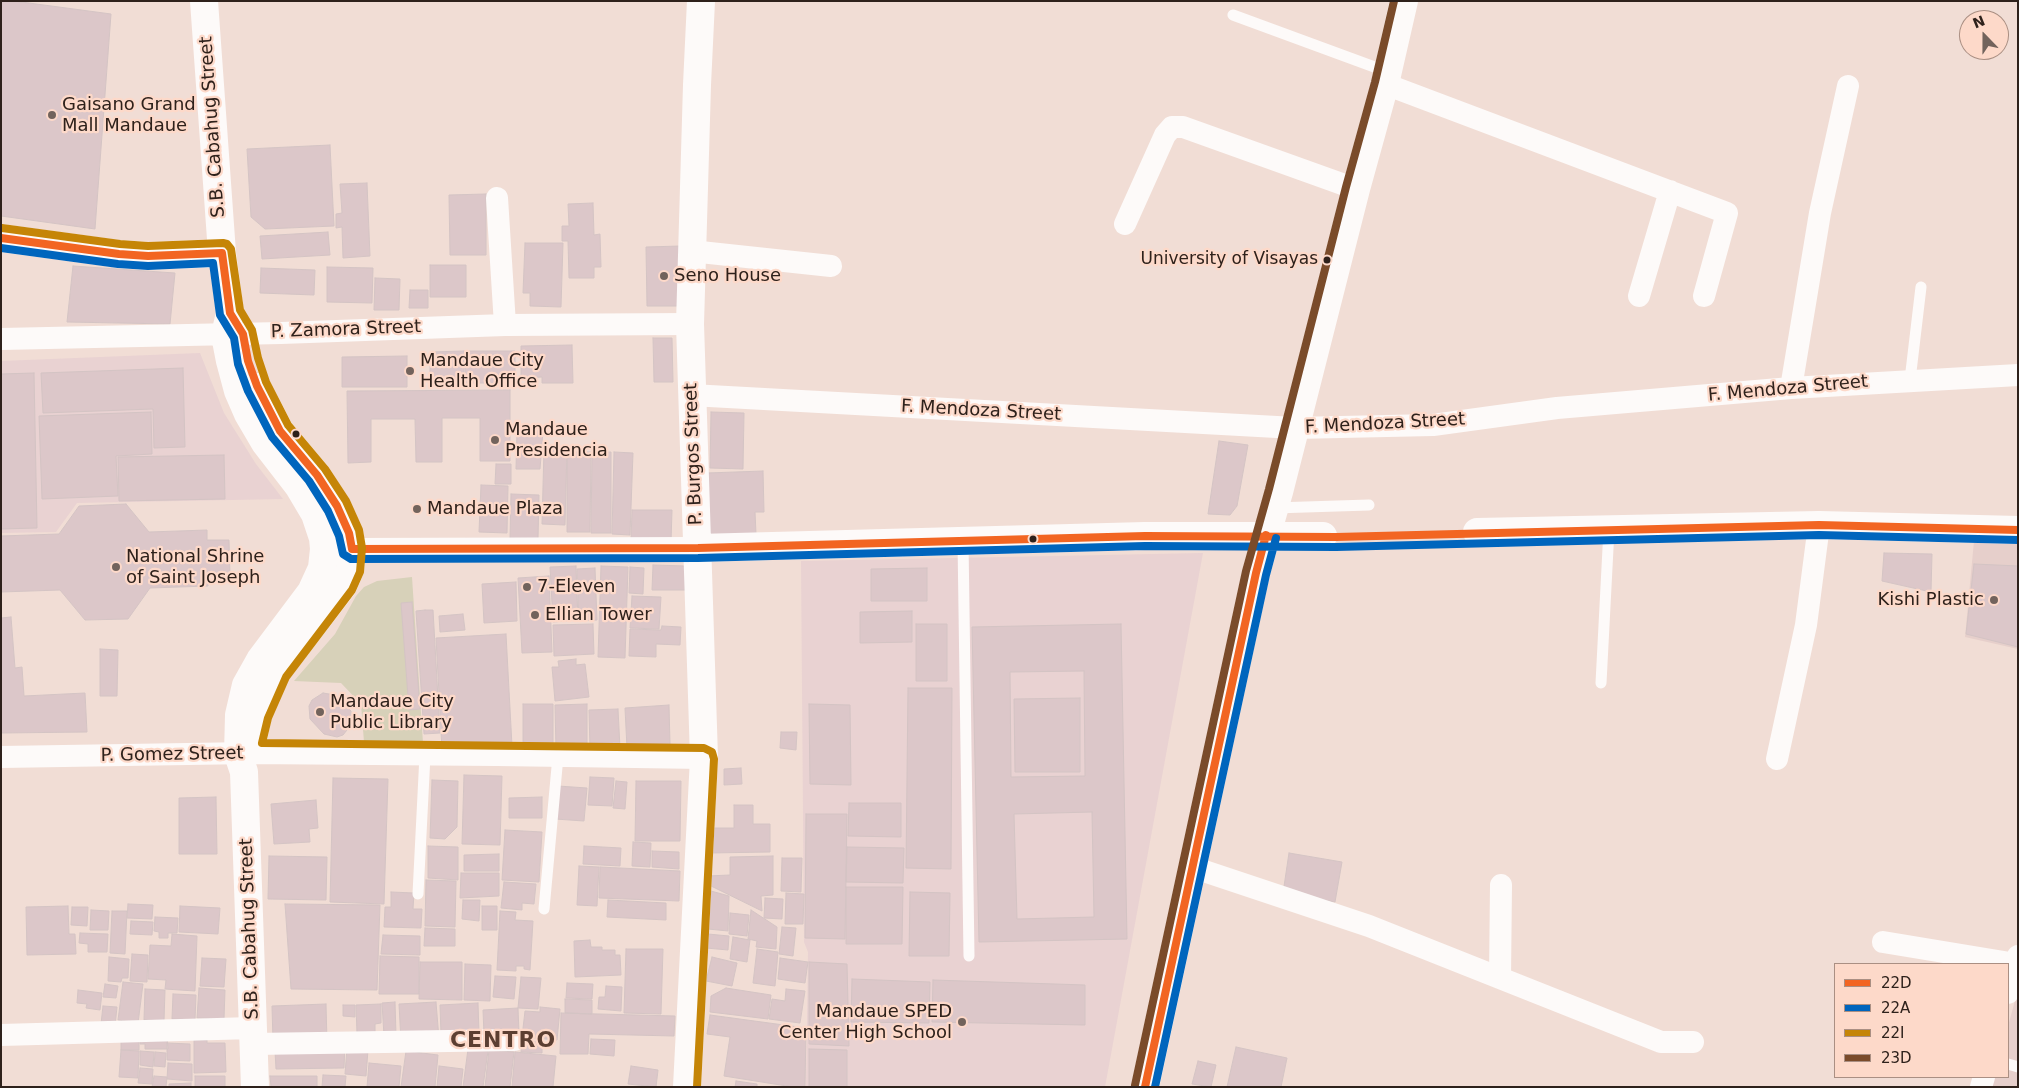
<!DOCTYPE html>
<style>
body{margin:0}
#map{position:relative;width:2019px;height:1088px;overflow:hidden;background:#f1ddd5;font-family:"DejaVu Sans",sans-serif}
canvas{display:block}
.frame{position:absolute;inset:0;border:2px solid #2e211b;pointer-events:none}
.legend{position:absolute;left:1834px;top:963px;width:175px;height:115px;box-sizing:border-box;background:#fdd9c9;border:1px solid #aa8f83;margin:0;padding:6px 9px;list-style:none;font-size:15px;color:#2e211b}
.legend li{display:flex;align-items:center;gap:10px;height:25px}
.legend b{width:25px;border:1px solid #aa8f83}
.north{position:absolute;left:1959px;top:10px;width:50px;height:50px;box-sizing:border-box;background:#fdd9c9;border:1px solid #aa8f83;border-radius:50%;rotate:338deg;font-size:14px;font-weight:700;line-height:20px;text-align:center;color:#2e211b}
.north::after{content:'';display:block;margin:auto;width:18px;height:22px;background:#72635c;clip-path:polygon(50% 0,100% 100%,50% 72%,0 100%)}
</style>
<div id="map">
<canvas width="2019" height="1088"></canvas>
<div class="frame"></div>
<ul class="legend">
<li><b style="height:6px;background:#f26522"></b>22D</li>
<li><b style="height:6px;background:#0065bd"></b>22A</li>
<li><b style="height:6px;background:#c58507"></b>22I</li>
<li><b style="height:6px;background:#7a4b2a"></b>23D</li>
</ul>
<div class="north">N</div>
</div>
<script>
const ctx = document.querySelector('canvas').getContext('2d');
ctx.lineJoin = 'round';
function paint(path, color) { ctx.fillStyle = color; ctx.fill(path, 'evenodd'); }
const toPath = rows => new Path2D(rows.map(r => 'M' + r).join(''));
function strokePath(path, color, width, dash) { ctx.strokeStyle = color; ctx.lineWidth = width; ctx.lineCap = dash ? 'butt' : 'round'; ctx.setLineDash(dash || []); ctx.stroke(path); }
function label(font, color, halo, rows, align = 'center') {
  ctx.font = font + ' "DejaVu Sans",sans-serif'; ctx.lineWidth = 4.5; ctx.setLineDash([]); ctx.textBaseline = 'middle'; ctx.strokeStyle = halo; ctx.fillStyle = color; for (const [text, x, y, turn = 0] of rows) {
    ctx.save(); ctx.translate(x, y); ctx.rotate((+turn || 0) * Math.PI / 180); ctx.textAlign = isNaN(turn) ? turn : align; if (halo) ctx.strokeText(text, 0, 0); ctx.fillText(text, 0, 0); ctx.restore();
  }
}
paint(toPath([
 [1974,541,2018,541,2018,649,1965,637],
 [2018,990,2018,1087,1991,1087,1994,1077,2008,1077,2008,1026]
]), '#e6cfcb');
paint(toPath([
 [200,353,224,413,256,464,283,499,77,503,56,532,1,533,1,361],
 [1203,553,1105,1087,806,1087,808,952,804,942,801,561]
]), '#e9d2d2');
paint(toPath([
 [412,577,423,743,364,742,361,704,341,683,294,681,335,634,356,596,364,587,377,581]
]), '#d7d1b9');
const building = toPath([
 [1,1,14,1,111,14,95,229,1,216,1,1],
 [330,145,334,226,265,229,251,217,247,149,330,145],
 [367,183,370,256,343,258,342,227,336,228,336,214,342,213,340,184,367,183],
 [486,194,486,255,450,255,449,195,486,194],
 [593,203,594,235,600,234,601,267,594,267,594,278,569,278,568,241,562,241,562,226,569,226,568,204,593,203],
 [328,232,330,255,262,259,260,236,328,232],
 [525,243,563,243,561,307,530,306,530,293,523,293,525,243],
 [681,246,682,306,647,306,646,247,681,246],
 [430,265,466,265,466,297,430,297,430,265],
 [73,266,175,273,170,324,67,322,73,266],
 [327,267,373,268,372,303,327,302,327,267],
 [261,268,315,270,314,295,260,293,261,268],
 [375,278,400,279,399,310,374,310,375,278],
 [410,290,428,290,428,308,409,308,410,290],
 [653,338,672,338,673,382,654,382,653,338],
 [572,345,573,383,542,383,542,377,521,378,521,346,572,345],
 [464,351,464,383,430,384,430,352,464,351],
 [465,351,515,351,515,383,465,383,465,351],
 [407,356,407,387,342,387,342,357,407,356],
 [183,368,185,447,154,448,153,409,43,413,41,373,183,368],
 [34,373,37,528,1,529,1,374,34,373],
 [510,390,510,461,480,461,480,418,442,418,442,462,416,462,415,419,371,419,371,462,348,463,347,391,510,390],
 [151,412,152,454,116,456,118,496,42,499,39,416,151,412],
 [711,412,744,413,743,469,710,468,711,412],
 [517,430,543,431,540,469,516,469,517,430],
 [1219,441,1248,445,1237,506,1230,515,1208,514,1219,441],
 [544,449,567,450,565,525,542,524,544,449],
 [567,452,591,452,590,532,567,532,567,452],
 [592,452,611,452,611,533,591,533,592,452],
 [614,452,633,453,630,535,612,534,614,452],
 [224,455,225,499,119,501,118,457,224,455],
 [496,464,511,464,511,484,495,484,496,464],
 [763,471,764,512,755,512,756,534,708,536,707,473,763,471],
 [481,485,508,486,507,533,479,532,481,485],
 [511,494,539,495,538,539,510,539,511,494],
 [126,504,149,532,207,530,207,540,229,540,230,576,208,576,208,586,150,588,128,619,85,620,60,590,1,592,1,536,59,534,79,506,126,504],
 [632,510,672,510,671,542,631,541,632,510],
 [1884,553,1932,554,1931,592,1882,581,1884,553],
 [1974,564,2018,566,2018,647,1966,634,1974,564],
 [653,565,686,566,685,590,652,590,653,565],
 [576,566,578,620,553,622,550,567,576,566],
 [601,566,628,567,625,658,598,657,601,566],
 [630,567,644,568,643,594,629,593,630,567],
 [595,568,597,620,579,621,577,569,595,568],
 [927,568,927,601,871,601,871,569,927,568],
 [549,576,552,652,522,653,518,578,549,576],
 [516,582,517,621,484,623,482,584,516,582],
 [632,596,661,597,659,629,630,628,632,596],
 [412,602,420,709,409,710,401,603,412,602],
 [425,610,433,610,440,733,424,734,416,611,425,610],
 [912,611,912,642,860,643,860,612,912,611],
 [463,614,465,630,440,632,439,616,463,614],
 [11,617,15,668,22,667,24,696,85,693,87,732,1,733,1,618,11,617],
 [593,624,594,654,554,656,553,625,593,624],
 [916,624,947,624,947,681,916,681,916,624],
 [1121,624,1127,939,979,942,972,627,1121,624],
 [1084,671,1085,776,1011,777,1010,672,1084,671],
 [1092,812,1094,917,1017,919,1014,814,1092,812],
 [662,626,681,627,680,645,656,644,656,657,629,656,630,629,661,630,662,626],
 [506,634,512,746,442,750,436,638,506,634],
 [100,649,118,650,117,696,100,696,100,649],
 [576,659,576,665,585,664,589,697,555,701,552,667,559,667,558,661,576,659],
 [908,688,952,688,951,869,906,868,908,688],
 [323,693,335,695,351,711,351,725,343,735,337,737,324,734,310,719,309,706,312,700,323,693],
 [1080,698,1080,772,1015,772,1014,699,1080,698],
 [523,704,553,704,553,744,523,744,523,704],
 [587,704,587,751,556,751,555,705,587,704],
 [809,704,850,705,851,785,810,784,809,704],
 [669,705,670,745,627,748,625,708,669,705],
 [618,709,620,748,590,749,589,710,618,709],
 [781,732,797,732,796,750,780,748,781,732],
 [741,768,742,784,724,785,724,769,741,768],
 [464,775,502,776,500,845,462,844,464,775],
 [590,777,614,778,612,806,588,805,590,777],
 [333,778,388,779,384,904,330,902,333,778],
 [432,780,458,781,457,827,445,839,430,838,432,780],
 [616,781,627,782,625,809,613,808,616,781],
 [636,781,681,781,680,841,635,841,636,781],
 [558,786,587,788,584,821,555,819,558,786],
 [216,797,217,854,179,854,179,798,216,797],
 [542,797,542,818,509,818,509,798,542,797],
 [316,800,318,828,309,829,310,842,274,844,271,804,316,800],
 [849,803,901,803,901,837,848,836,849,803],
 [734,805,753,805,753,824,770,824,770,852,709,853,709,828,734,828,734,805],
 [806,814,847,814,845,939,805,938,806,814],
 [505,830,542,832,539,882,502,880,505,830],
 [633,842,651,843,650,867,632,866,633,842],
 [428,846,458,847,458,880,428,878,428,846],
 [584,846,621,848,620,866,583,864,584,846],
 [847,847,904,848,903,883,846,882,847,847],
 [652,851,679,852,679,869,652,867,652,851],
 [1289,853,1342,862,1335,902,1283,893,1289,853],
 [499,854,499,871,464,871,464,855,499,854],
 [269,856,327,857,326,900,268,899,269,856],
 [773,856,773,895,761,896,762,911,707,884,707,876,730,875,730,857,773,856],
 [782,858,802,858,801,892,781,891,782,858],
 [579,866,599,867,597,906,577,905,579,866],
 [600,867,680,871,679,901,599,898,600,867],
 [461,873,499,873,499,896,460,898,461,873],
 [426,880,456,881,455,927,425,926,426,880],
 [504,882,536,884,534,904,522,903,522,910,501,908,504,882],
 [846,887,903,887,902,944,846,944,846,887],
 [711,891,729,896,728,931,708,929,711,891],
 [391,892,414,893,413,909,422,909,421,928,384,927,385,907,391,907,391,892],
 [910,892,950,893,949,956,909,956,910,892],
 [786,893,804,894,803,924,785,924,786,893],
 [765,898,783,899,782,919,764,918,765,898],
 [463,900,480,900,479,921,462,919,463,900],
 [608,900,666,903,666,920,607,917,608,900],
 [128,904,153,905,152,919,127,918,128,904],
 [285,904,380,905,377,990,291,989,285,904],
 [68,906,69,934,75,934,76,954,27,955,26,907,68,906],
 [180,906,220,908,218,934,179,932,180,906],
 [482,906,497,906,497,930,482,930,482,906],
 [72,907,88,907,87,926,71,925,72,907],
 [91,910,109,911,108,930,90,930,91,910],
 [751,910,777,927,776,949,756,947,757,941,748,939,751,910],
 [112,911,127,911,125,954,110,953,112,911],
 [500,911,516,912,515,920,533,921,530,970,524,969,524,966,516,966,516,971,497,970,500,911],
 [730,913,749,915,747,936,729,934,730,913],
 [155,917,178,918,177,933,168,933,168,938,159,938,159,932,154,931,155,917],
 [131,921,153,922,152,935,130,934,131,921],
 [782,927,796,928,793,956,779,954,782,927],
 [425,928,455,929,455,946,424,946,425,928],
 [80,933,108,934,107,952,88,952,88,944,79,943,80,933],
 [172,934,197,936,195,991,165,989,166,980,148,979,150,945,171,946,172,934],
 [708,934,729,936,728,950,706,948,708,934],
 [383,935,420,936,420,955,381,954,383,935],
 [733,937,750,940,747,962,730,959,733,937],
 [590,940,591,947,602,947,602,950,615,950,615,955,620,955,621,975,575,977,574,941,590,940],
 [626,949,663,949,661,1014,624,1013,626,949],
 [757,949,778,952,775,986,753,983,757,949],
 [132,954,148,955,147,982,130,981,132,954],
 [380,956,419,957,419,994,379,994,380,956],
 [109,957,129,959,128,978,122,978,121,982,108,981,109,957],
 [712,957,737,963,732,986,706,981,712,957],
 [202,958,226,959,224,987,200,986,202,958],
 [780,958,808,962,805,983,778,979,780,958],
 [420,962,462,962,462,1000,419,999,420,962],
 [809,962,847,964,849,1046,809,1044,809,962],
 [465,964,491,965,490,1001,464,1000,465,964],
 [495,976,516,977,514,999,493,997,495,976],
 [521,977,541,978,538,1009,518,1008,521,977],
 [852,979,930,982,929,1023,851,1022,852,979],
 [933,980,1085,985,1085,1025,932,1022,933,980],
 [123,982,143,984,138,1023,118,1020,123,982],
 [567,983,593,984,592,999,566,998,567,983],
 [105,984,118,986,116,998,103,997,105,984],
 [606,986,622,987,621,1011,598,1009,599,997,605,997,606,986],
 [199,988,225,990,224,1019,197,1018,199,988],
 [726,988,771,995,768,1019,710,1012,711,996,726,988],
 [145,989,165,990,164,1021,144,1020,145,989],
 [786,989,805,991,800,1023,769,1019,772,999,785,1001,786,989],
 [78,990,102,993,100,1010,86,1008,87,1004,77,1003,78,990],
 [173,994,196,995,195,1020,172,1019,173,994],
 [565,999,592,1000,592,1014,565,1013,565,999],
 [395,1002,396,1035,384,1036,382,1003,395,1002],
 [436,1002,439,1039,401,1041,399,1004,436,1002],
 [478,1003,479,1033,441,1035,440,1005,478,1003],
 [326,1004,327,1042,273,1042,272,1006,326,1004],
 [381,1004,381,1023,375,1024,375,1034,357,1034,356,1005,381,1004],
 [343,1005,355,1005,355,1017,343,1016,343,1005],
 [103,1006,117,1007,115,1026,101,1024,103,1006],
 [540,1007,560,1009,557,1040,522,1037,525,1011,540,1012,540,1007],
 [518,1008,519,1033,484,1035,483,1010,518,1008],
 [561,1013,675,1016,674,1036,589,1034,588,1054,560,1054,561,1013],
 [710,1015,806,1028,805,1087,793,1087,724,1076,730,1037,707,1034,710,1015],
 [140,1035,167,1035,168,1049,145,1049,145,1044,140,1044,140,1035],
 [591,1039,615,1040,614,1056,590,1054,591,1039],
 [194,1040,207,1040,207,1043,225,1043,226,1072,194,1073,194,1040],
 [121,1041,139,1041,139,1050,121,1050,121,1041],
 [522,1041,542,1042,542,1053,521,1052,522,1041],
 [167,1043,190,1044,190,1061,167,1060,167,1043],
 [345,1044,344,1068,276,1069,275,1051,345,1044],
 [1236,1047,1287,1058,1281,1087,1227,1087,1236,1047],
 [347,1048,368,1050,366,1076,345,1074,347,1048],
 [468,1049,488,1051,483,1087,463,1087,468,1049],
 [809,1049,847,1050,847,1087,809,1087,809,1049],
 [121,1050,139,1051,138,1078,119,1077,121,1050],
 [489,1050,514,1052,510,1087,485,1087,489,1050],
 [140,1051,154,1052,153,1067,140,1065,140,1051],
 [406,1051,438,1055,435,1087,401,1087,406,1051],
 [155,1052,166,1053,165,1067,154,1066,155,1052],
 [515,1052,556,1056,553,1087,512,1087,515,1052],
 [1198,1061,1216,1065,1211,1087,1192,1084,1198,1061],
 [168,1063,192,1064,192,1081,167,1079,168,1063],
 [369,1063,401,1066,399,1087,367,1087,369,1063],
 [439,1066,463,1069,461,1087,437,1087,439,1066],
 [631,1066,658,1070,656,1087,628,1084,631,1066],
 [140,1068,153,1069,152,1084,138,1083,140,1068],
 [323,1075,346,1076,345,1087,322,1087,323,1075],
 [154,1076,167,1077,166,1087,152,1087,154,1076],
 [195,1076,225,1076,225,1087,195,1087,195,1076],
 [270,1076,317,1076,317,1087,271,1087,270,1076],
 [736,1081,757,1084,757,1087,735,1087,736,1081],
 [191,1083,191,1087,169,1087,169,1084,191,1083]
]);
paint(building, '#dcc7c9');
strokePath(building, '#d4c4c4', 1);
strokePath(toPath([
 [1233,15,1388,72],
 [1910,380,1921,287],
 [1274,508,1369,505],
 [963,541,969,956],
 [1601,683,1609,529],
 [418,894,425,755],
 [544,909,558,756],
 [2008,1064,2018,1067]
]), '#fdfaf9', 11);
strokePath(toPath([
 [1385,84,1727,213,1704,296],
 [497,198,505,325],
 [1125,224,1165,135,1172,127,1183,127,1356,189],
 [691,251,831,266],
 [1639,296,1670,191],
 [1,339,281,333,505,325,690,324],
 [1791,388,1820,213,1848,86],
 [691,395,1295,428,1433,425,1557,408,1791,388,2018,375],
 [352,549,698,548],
 [1,757,250,753,497,755,704,758],
 [1777,759,1806,625,1819,525],
 [1192,867,1369,926,1661,1042,1693,1042],
 [1883,942,2016,964],
 [1500,978,1501,885],
 [2008,993,2018,956],
 [1,1035,253,1028],
 [254,1044,514,1040],
 [1981,1087,1984,1077]
]), '#fdfaf9', 22);
strokePath(toPath([
 [204,1,222,253,230,313,225,335,230,361,238,391,248,414,265,443,299,487,315,514,323,538,324,549,322,568,311,592,260,660,246,685,239,715,238,754,244,772,255,1087],
 [1,238,119,254,148,256,222,253],
 [1477,532,1819,525,2018,530],
 [698,548,1145,536,1323,536],
 [251,749,258,715,267,692,277,672,343,586,350,570,352,549,349,533,337,506,317,475,280,431,257,387],
 [687,1087,704,758,690,324,697,85,701,1]
]), '#fdfaf9', 28);
strokePath(toPath([
 [1145,1087,1256,573,1279,492,1356,189,1385,84,1404,1]
]), '#fdfaf9', 28);
strokePath(toPath([
 [1,238,119,254,148,256,222,253,230,313,243,334,248,361,257,386,280,431,317,475,337,506,349,533,352,549,698,548,1145,536,1336,537,1819,525,2018,530],
 [1145,1087,1256,573,1266,535]
]), '#f26522', 8);
strokePath(toPath([
 [1,248,118,264,148,266,213,263,220,315,234,338,238,364,248,391,272,437,309,481,328,511,339,536,343,554,351,559,698,558,1145,546,1336,547,1819,535,2018,540],
 [1155,1087,1266,575,1276,538]
]), '#0065bd', 8);
strokePath(toPath([
 [2,228,120,244,148,246,223,243,227,244,231,249,240,310,252,330,258,358,266,382,288,425,325,469,346,501,359,530,362,548,360,572,352,590,286,677,268,718,262,743,704,748,712,752,714,759,697,1087]
]), '#c58507', 8);
strokePath(toPath([
 [1135,1085,1246,571,1269,489,1346,187,1375,82,1394,1]
]), '#7a4b2a', 8);
for (const [x, y, r, color] of [
 [52,115,5,"#72635c"],
 [1327,260,4.5,"#2e211b"],
 [664,276,5,"#72635c"],
 [410,371,5,"#72635c"],
 [296,434,4.5,"#2e211b"],
 [495,440,5,"#72635c"],
 [417,509,5,"#72635c"],
 [1033,539,4.5,"#2e211b"],
 [116,567,5,"#72635c"],
 [527,587,5,"#72635c"],
 [1994,600,5,"#72635c"],
 [535,615,5,"#72635c"],
 [320,712,5,"#72635c"],
 [962,1022,5,"#72635c"]
]) { const dot = new Path2D(); dot.arc(x, y, r, 0, 2 * Math.PI); ctx.fillStyle = color; ctx.fill(dot); strokePath(dot, '#fdd9c9', 2); }
label('17px', '#2e211b', '#fdd9c9', [
 ["University of Visayas",1318,260]
], 'right');
label('18px', '#2e211b', '#fdd9c9', [
 ["Gaisano Grand",62,105],
 ["Mall Mandaue",62,126],
 ["Seno House",674,276],
 ["Mandaue City",420,361],
 ["Health Office",420,382],
 ["Mandaue",505,430],
 ["Presidencia",505,451],
 ["Mandaue Plaza",427,509],
 ["National Shrine",126,557],
 ["of Saint Joseph",126,578],
 ["7-Eleven",537,587],
 ["Kishi Plastic",1984,600,"right"],
 ["Ellian Tower",545,615],
 ["Mandaue City",330,702],
 ["Public Library",330,723],
 ["Mandaue SPED",952,1012,"right"],
 ["Center High School",952,1033,"right"]
], 'left');
label('18px', '#2e211b', '#fdd9c9', [
 ["S.B. Cabahug Street",213,127,-94],
 ["P. Zamora Street",346,330,-2],
 ["F. Mendoza Street",1788,389,-5],
 ["F. Mendoza Street",981,411,3],
 ["F. Mendoza Street",1385,424,-3],
 ["P. Burgos Street",694,454,-92],
 ["P. Gomez Street",172,755,-1],
 ["S.B. Cabahug Street",250,929,-92]
]);
ctx.letterSpacing = '1px';
label('bold 22px', '#5c3f32', '#fdd9c9', [
 ["CENTRO",503,1041]
]);
ctx.letterSpacing = '0px';
</script>
